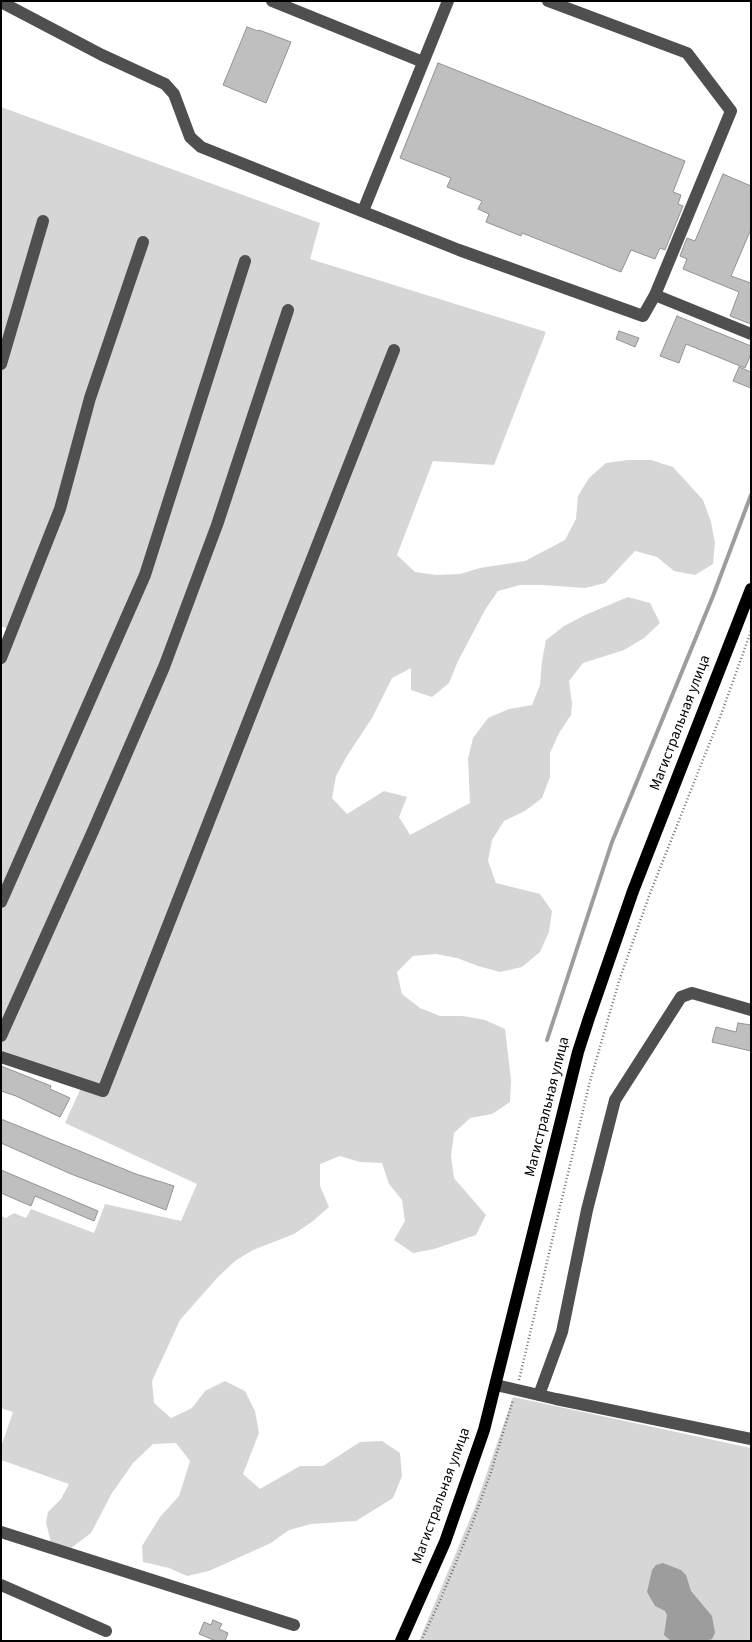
<!DOCTYPE html>
<meta charset="utf-8">
<style>
body{margin:0}
#map{position:relative;width:752px;height:1642px;overflow:hidden;background:#fff;font-family:"Source Sans 3",sans-serif}
canvas{display:block}
.frame{position:absolute;inset:0;border:2px solid #000;pointer-events:none}
</style>
<div id="map">
<canvas width="752" height="1642"></canvas>
<div class="frame"></div>
</div>
<script>
const ctx = document.querySelector('canvas').getContext('2d');
ctx.lineJoin = 'round';
function paint(path, color) { ctx.fillStyle = color; ctx.fill(path, 'evenodd'); }
const toPath = rows => new Path2D(rows.map(r => 'M' + r).join(''));
function strokePath(path, color, width, dash) { ctx.strokeStyle = color; ctx.lineWidth = width; ctx.lineCap = dash ? 'butt' : 'round'; ctx.setLineDash(dash || []); ctx.stroke(path); }
function label(font, color, halo, rows, align = 'center') {
  ctx.font = font + ' "Source Sans 3",sans-serif'; ctx.lineWidth = 4.5; ctx.setLineDash([]); ctx.textBaseline = 'middle'; ctx.strokeStyle = halo; ctx.fillStyle = color; for (const [text, x, y, turn = 0] of rows) {
    ctx.save(); ctx.translate(x, y); ctx.rotate((+turn || 0) * Math.PI / 180); ctx.textAlign = isNaN(turn) ? turn : align; if (halo) ctx.strokeText(text, 0, 0); ctx.fillText(text, 0, 0); ctx.restore();
  }
}
paint(toPath([
 [1,107,320,223,310,259,546,332,494,465,433,461,397,555,415,572,437,575,460,574,480,568,525,561,565,540,576,519,578,496,589,478,606,463,628,460,651,460,673,467,703,500,711,522,715,543,713,564,695,575,674,571,657,557,635,551,605,583,585,588,542,585,520,585,498,591,485,610,458,661,449,683,432,697,411,690,411,668,392,678,372,718,347,756,336,776,332,798,347,814,384,791,407,797,399,817,410,835,470,803,468,759,473,738,488,718,509,709,532,705,540,685,542,661,546,640,564,626,585,615,628,597,650,603,660,623,644,638,624,650,583,663,569,681,572,704,571,715,559,733,550,753,550,777,542,798,525,811,504,821,492,840,488,861,496,883,540,894,552,911,549,932,540,952,522,967,500,972,478,966,457,958,436,954,413,956,397,972,402,994,420,1008,440,1016,463,1016,485,1020,505,1029,511,1080,510,1102,492,1114,470,1118,454,1133,451,1156,454,1178,486,1215,476,1235,434,1249,413,1253,394,1240,405,1221,402,1200,389,1184,382,1163,360,1162,340,1156,320,1164,320,1186,329,1207,313,1221,294,1234,253,1250,235,1261,218,1277,180,1320,152,1381,154,1403,171,1418,192,1408,205,1391,225,1381,245,1391,255,1411,259,1433,243,1474,260,1489,300,1466,323,1466,360,1442,382,1441,400,1453,402,1476,393,1498,356,1521,311,1524,289,1530,271,1543,209,1571,187,1576,169,1568,143,1562,142,1546,160,1517,179,1496,190,1461,176,1443,153,1444,133,1463,112,1493,91,1533,71,1548,51,1543,46,1522,48,1512,61,1499,69,1484,1,1460,1,1447,13,1412,1,1408,1,1216,6,1218,14,1213,26,1218,31,1209,94,1233,105,1204,181,1221,197,1184,65,1123,80,1090,81,1080,1,1050,1,647,10,630,1,626],
 [513,1397,751,1448,751,1641,419,1641,475,1507]
]), '#d6d6d6');
paint(toPath([
 [663,1563,681,1570,686,1575,691,1591,712,1616,715,1633,712,1639,706,1641,671,1641,664,1635,667,1615,665,1611,655,1606,647,1592,652,1570,656,1565]
]), '#9d9d9d');
strokePath(toPath([
 [547,1040,612,842,713,596,751,495]
]), '#9d9d9d', 4);
const building = toPath([
 [247,27,258,31,259,30,291,42,266,103,223,85,247,27],
 [438,63,685,161,673,192,681,195,678,204,683,206,665,250,660,248,655,259,631,250,621,272,522,233,521,236,486,222,489,214,478,209,482,201,447,187,451,178,400,158,438,63],
 [723,174,751,186,751,229,731,276,751,283,751,324,730,316,739,292,683,269,687,259,680,256,687,238,695,241,723,174],
 [677,316,751,346,751,354,745,368,686,344,679,363,660,356,677,316],
 [619,331,639,338,635,347,616,339,619,331],
 [739,367,751,372,751,388,733,381,739,367],
 [738,1023,751,1025,751,1051,712,1042,716,1027,736,1032,738,1023],
 [1,1066,51,1086,50,1089,70,1098,60,1117,16,1096,1,1091,1,1066],
 [1,1119,136,1174,174,1186,166,1210,71,1174,1,1143,1,1119],
 [1,1170,98,1211,94,1221,35,1196,31,1206,1,1193,1,1170],
 [213,1620,222,1624,219,1629,228,1633,225,1641,216,1641,199,1634,204,1622,211,1625,213,1620]
]);
paint(building, '#bfbfbf');
strokePath(building, '#939393', 1);
strokePath(toPath([
 [519,1380,589,1085,619,981,649,896,722,712,751,631],
 [421,1641,439,1603,472,1524,491,1472,513,1400]
]), '#717171', 2.5, [1, 2.5]);
strokePath(toPath([
 [272,1,423,62],
 [1,2,102,55,165,84,174,94,190,137,201,147,459,250,643,316,655,295,731,111,687,53,548,1],
 [363,211,448,1],
 [655,295,751,334],
 [1,364,43,221],
 [1,658,60,509,90,398,143,242],
 [1,902,145,575,245,261],
 [1,1036,93,831,164,667,217,525,288,310],
 [1,1057,103,1091,394,350],
 [496,1385,556,1399,751,1439],
 [539,1395,562,1332,587,1210,615,1100,681,997,692,993,751,1010],
 [1,1532,294,1625],
 [1,1585,106,1631]
]), '#4f4f4f', 12);
strokePath(toPath([
 [401,1641,445,1542,484,1430,578,1052,589,1018,633,891,751,589]
]), '#000', 12);
label('15px', '#000', '#fff', [
 ["Магистральная улица",681,723,-69],
 ["Магистральная улица",548,1107,-76],
 ["Магистральная улица",442,1496,-70]
]);
</script>
